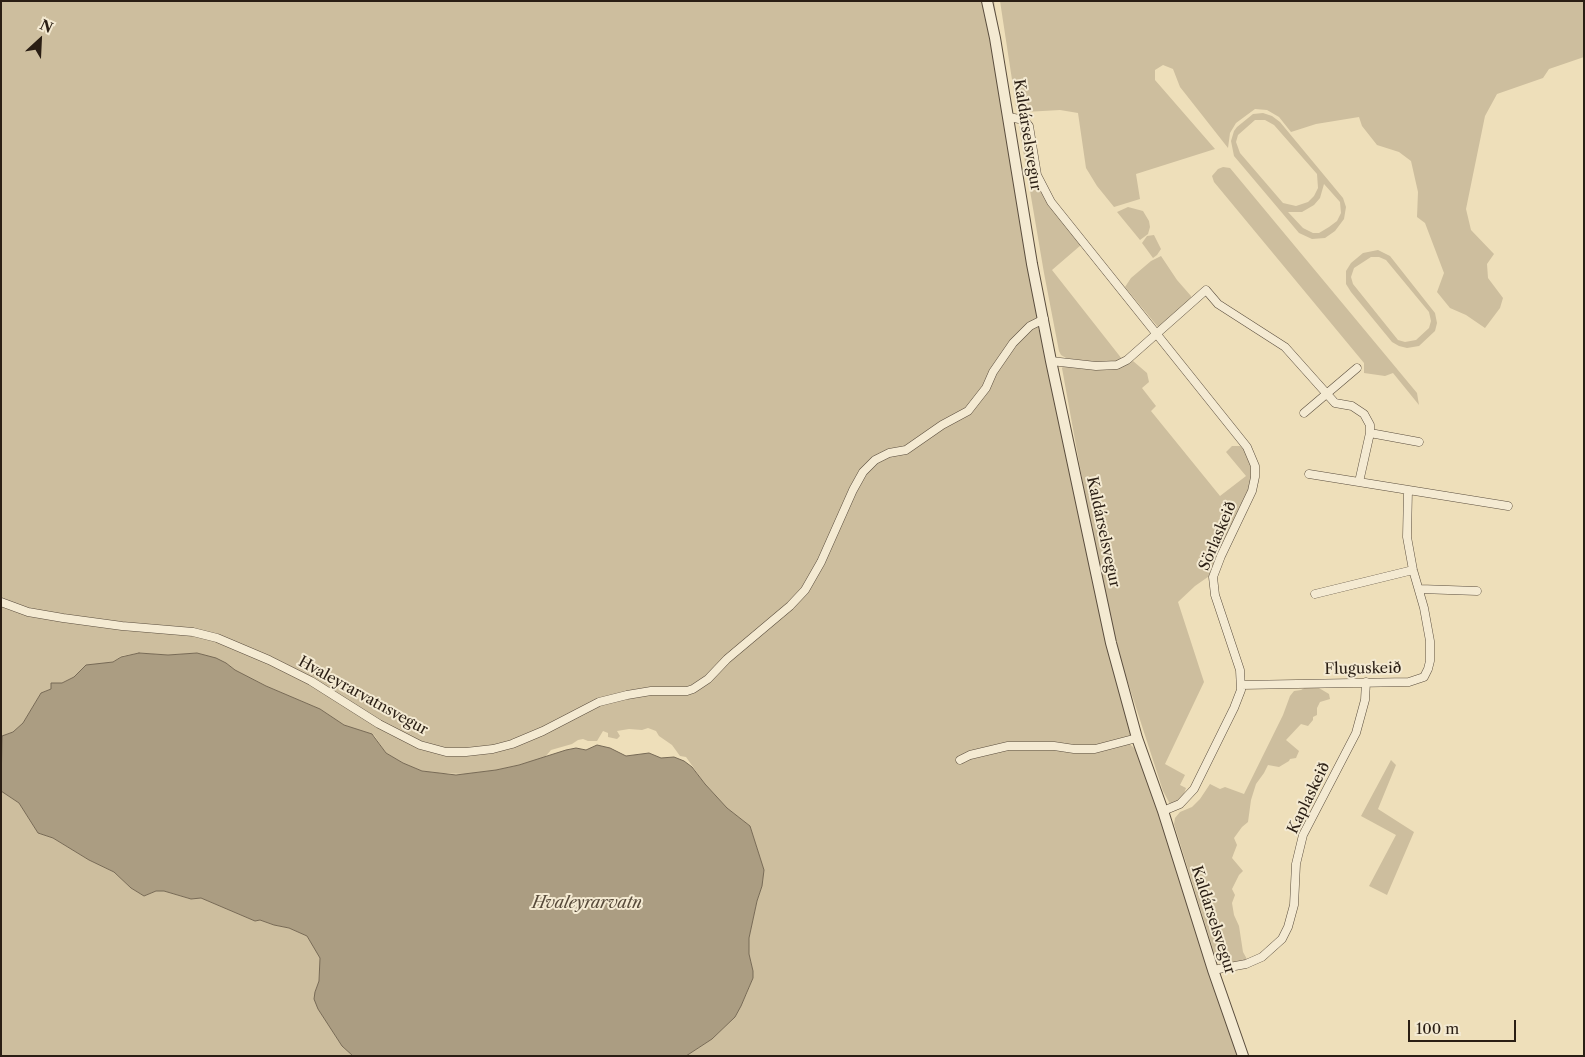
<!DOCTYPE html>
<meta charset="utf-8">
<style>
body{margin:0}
#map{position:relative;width:1585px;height:1057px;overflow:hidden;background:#eedfba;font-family:"Libre Caslon Text",serif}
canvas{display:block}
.frame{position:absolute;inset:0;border:2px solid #2a1e14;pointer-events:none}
.north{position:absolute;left:15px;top:15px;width:50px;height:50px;-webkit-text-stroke:4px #f4ead2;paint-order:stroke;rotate:25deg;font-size:14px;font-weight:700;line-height:20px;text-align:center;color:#2a1e14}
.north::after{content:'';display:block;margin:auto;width:18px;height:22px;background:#2a1e14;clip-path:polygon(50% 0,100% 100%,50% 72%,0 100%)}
.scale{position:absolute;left:1408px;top:1020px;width:108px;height:22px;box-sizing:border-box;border:2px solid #2a1e14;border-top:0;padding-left:6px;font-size:15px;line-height:18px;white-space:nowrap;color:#2a1e14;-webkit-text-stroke:4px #f4ead2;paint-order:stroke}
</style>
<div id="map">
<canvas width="1585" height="1057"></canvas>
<div class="frame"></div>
<div class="north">N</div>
<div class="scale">100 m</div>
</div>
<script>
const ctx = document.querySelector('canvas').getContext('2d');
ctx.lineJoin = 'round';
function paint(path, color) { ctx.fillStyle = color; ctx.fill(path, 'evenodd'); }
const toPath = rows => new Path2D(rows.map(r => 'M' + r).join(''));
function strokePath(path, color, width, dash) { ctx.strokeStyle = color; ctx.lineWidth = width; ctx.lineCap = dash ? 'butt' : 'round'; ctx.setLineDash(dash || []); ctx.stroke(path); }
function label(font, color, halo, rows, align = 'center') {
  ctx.font = font + ' "Libre Caslon Text",serif'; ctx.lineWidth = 4; ctx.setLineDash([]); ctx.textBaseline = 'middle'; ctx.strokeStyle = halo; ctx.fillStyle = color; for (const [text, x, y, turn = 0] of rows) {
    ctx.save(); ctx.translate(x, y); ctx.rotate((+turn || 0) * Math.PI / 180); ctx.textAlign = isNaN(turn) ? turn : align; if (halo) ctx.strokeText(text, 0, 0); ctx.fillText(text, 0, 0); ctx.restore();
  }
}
paint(toPath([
 [1,1,994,1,1044,314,1038,330,1041,328,1133,735,1124,739,1142,755,1240,1056,686,1056,712,1039,735,1017,747,993,753,978,753,971,749,954,749,938,757,901,762,886,764,870,750,826,727,808,705,784,686,757,680,756,672,745,659,736,656,731,648,728,642,730,629,729,617,731,620,736,617,739,608,737,608,733,603,731,597,741,588,741,583,739,578,740,572,744,551,750,545,757,519,765,496,770,466,774,437,773,422,771,403,763,386,753,374,735,344,725,320,709,266,686,235,670,226,663,198,653,168,655,139,653,121,656,113,662,83,668,74,677,62,683,51,683,51,689,41,693,23,723,13,732,2,736,3,740,1,743],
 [1000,1,1584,1,1584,57,1549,69,1543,78,1497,94,1485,116,1466,209,1471,230,1494,254,1487,264,1488,278,1503,298,1500,308,1485,328,1466,315,1450,308,1437,292,1444,273,1425,223,1417,217,1418,192,1411,161,1399,152,1377,145,1362,126,1359,117,1316,124,1291,132,1279,117,1267,110,1255,109,1236,123,1230,133,1228,148,1180,87,1173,69,1163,65,1155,70,1155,80,1215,149,1136,174,1140,199,1114,207,1097,186,1086,168,1078,113,1060,110,1025,112,1020,111,1016,106],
 [1263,113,1272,116,1280,122,1343,198,1346,207,1344,219,1335,231,1325,238,1312,239,1299,233,1234,156,1231,141,1234,131,1237,127,1253,114],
 [1255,120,1265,120,1274,125,1317,174,1318,188,1314,196,1308,202,1296,206,1283,203,1240,153,1236,142,1238,135],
 [1324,184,1340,202,1341,213,1337,221,1329,227,1319,233,1313,233,1303,228,1288,212,1302,212,1314,205,1320,198],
 [1021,123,1024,123,1028,126,1040,179,1081,245,1052,270,1122,359,1116,363,1108,364,1066,358,1061,355,1059,351,1044,273,1019,126],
 [1223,167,1230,168,1417,393,1419,405,1393,373,1385,376,1364,373,1364,363,1214,182,1212,176,1218,169],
 [1128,207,1143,211,1149,221,1150,227,1148,234,1140,240,1117,212],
 [1154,235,1161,249,1157,255,1153,258,1142,243,1147,236],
 [1378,250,1390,256,1435,313,1437,323,1435,331,1419,346,1407,348,1399,346,1392,342,1351,292,1346,284,1346,271,1351,263,1363,253],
 [1371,257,1379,257,1386,260,1429,312,1431,321,1429,328,1416,340,1405,342,1398,340,1353,284,1351,277,1354,268],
 [1161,256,1177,280,1191,296,1192,303,1162,327,1158,327,1125,287,1131,278,1151,261],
 [1133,361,1147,373,1149,382,1142,388,1156,406,1151,411,1220,496,1246,476,1226,452,1232,446,1240,446,1246,451,1251,468,1252,482,1215,572,1195,586,1178,602,1204,682,1165,764,1185,775,1180,785,1186,788,1184,794,1176,803,1170,804,1163,791,1120,658,1092,534,1062,368,1065,364,1121,367],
 [1306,687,1319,688,1329,694,1330,699,1320,702,1317,708,1317,715,1313,717,1313,720,1308,726,1301,724,1286,740,1299,751,1296,758,1290,759,1289,761,1279,767,1268,765,1264,773,1256,784,1251,800,1248,822,1242,827,1234,838,1237,845,1232,858,1243,871,1239,875,1232,889,1235,895,1232,903,1234,915,1239,926,1243,952,1248,961,1222,965,1216,959,1174,824,1175,818,1180,812,1192,807,1200,799,1210,784,1220,789,1225,787,1244,794,1283,715,1290,696,1294,691,1301,690],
 [1391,760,1396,765,1378,809,1414,832,1387,895,1369,886,1396,835,1361,816],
 [1,791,19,803,38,833,53,838,89,860,114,872,131,888,144,896,156,891,164,891,190,899,201,898,255,921,260,920,274,925,289,928,307,936,320,957,319,981,315,992,318,1009,342,1046,353,1056,1,1056]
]), '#cdbe9e');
const water = toPath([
 [139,653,168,655,197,653,216,658,226,663,235,670,266,686,320,709,344,725,372,734,386,753,403,763,422,771,456,775,496,770,519,765,566,750,576,748,586,750,597,745,610,748,626,756,649,753,661,758,674,757,684,761,692,767,705,784,727,808,750,826,764,870,762,886,757,901,749,938,749,954,753,971,753,978,741,1006,735,1017,712,1039,686,1056,353,1056,342,1046,318,1009,314,999,315,992,319,981,320,958,307,936,289,928,274,925,260,920,255,921,201,898,191,899,164,891,156,891,144,896,131,888,114,872,89,860,53,838,38,833,19,803,1,791,2,736,13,732,23,723,41,693,51,689,51,683,62,683,74,677,86,665,113,662,121,657,139,653]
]);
paint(water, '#ab9d82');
strokePath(water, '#776a56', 1);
const minor = toPath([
 [1009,117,1024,120,1029,126,1037,175,1051,202,1247,447,1255,466,1255,477,1252,491,1221,556,1213,577,1215,595,1240,670,1241,690,1234,708,1194,789,1180,804,1163,811],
 [1051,361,1096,366,1117,365,1127,360,1206,290,1218,304,1285,347,1335,403,1352,406,1364,414,1370,425,1370,433,1359,482],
 [1304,413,1357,368],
 [1370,433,1419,442],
 [1309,474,1508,506],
 [1420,589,1477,591],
 [1315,594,1413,570],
 [1,602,28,612,63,618,122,626,193,632,217,638,269,660,311,681,379,724,420,745,446,752,466,752,493,749,512,744,543,731,599,702,627,695,651,691,687,691,693,689,708,679,727,659,790,606,805,590,821,562,853,490,863,472,875,460,889,453,906,450,942,425,968,411,986,388,993,372,1013,343,1030,326,1044,319],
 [1241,685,1409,682,1424,677,1428,669,1430,661,1430,641,1424,608,1413,570,1407,537,1408,490],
 [960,760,970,755,1008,746,1054,746,1074,749,1095,749,1137,738],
 [1213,970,1246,964,1262,957,1282,939,1288,927,1294,905,1296,864,1303,835,1356,733,1365,700,1366,682]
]);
const tertiary = toPath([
 [987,1,995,38,1032,264,1051,361,1111,643,1137,738,1163,811,1213,970,1243,1056]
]);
strokePath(minor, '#5b4e3e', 9);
strokePath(tertiary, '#5b4e3e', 12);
strokePath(minor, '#f4ead2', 8);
strokePath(tertiary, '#f4ead2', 10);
label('15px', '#2a1e14', '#f4ead2', [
 ["Kaldárselsvegur",1027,135,81],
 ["Kaldárselsvegur",1103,532,78],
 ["Sörlaskeið",1218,536,-67],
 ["Fluguskeið",1363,669,-1],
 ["Hvaleyrarvatnsvegur",363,696,29],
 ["Kaplaskeið",1309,798,-64],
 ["Kaldárselsvegur",1213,920,72]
]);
label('italic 16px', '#574a3a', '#f4ead2', [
 ["Hvaleyrarvatn",587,903]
]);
</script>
